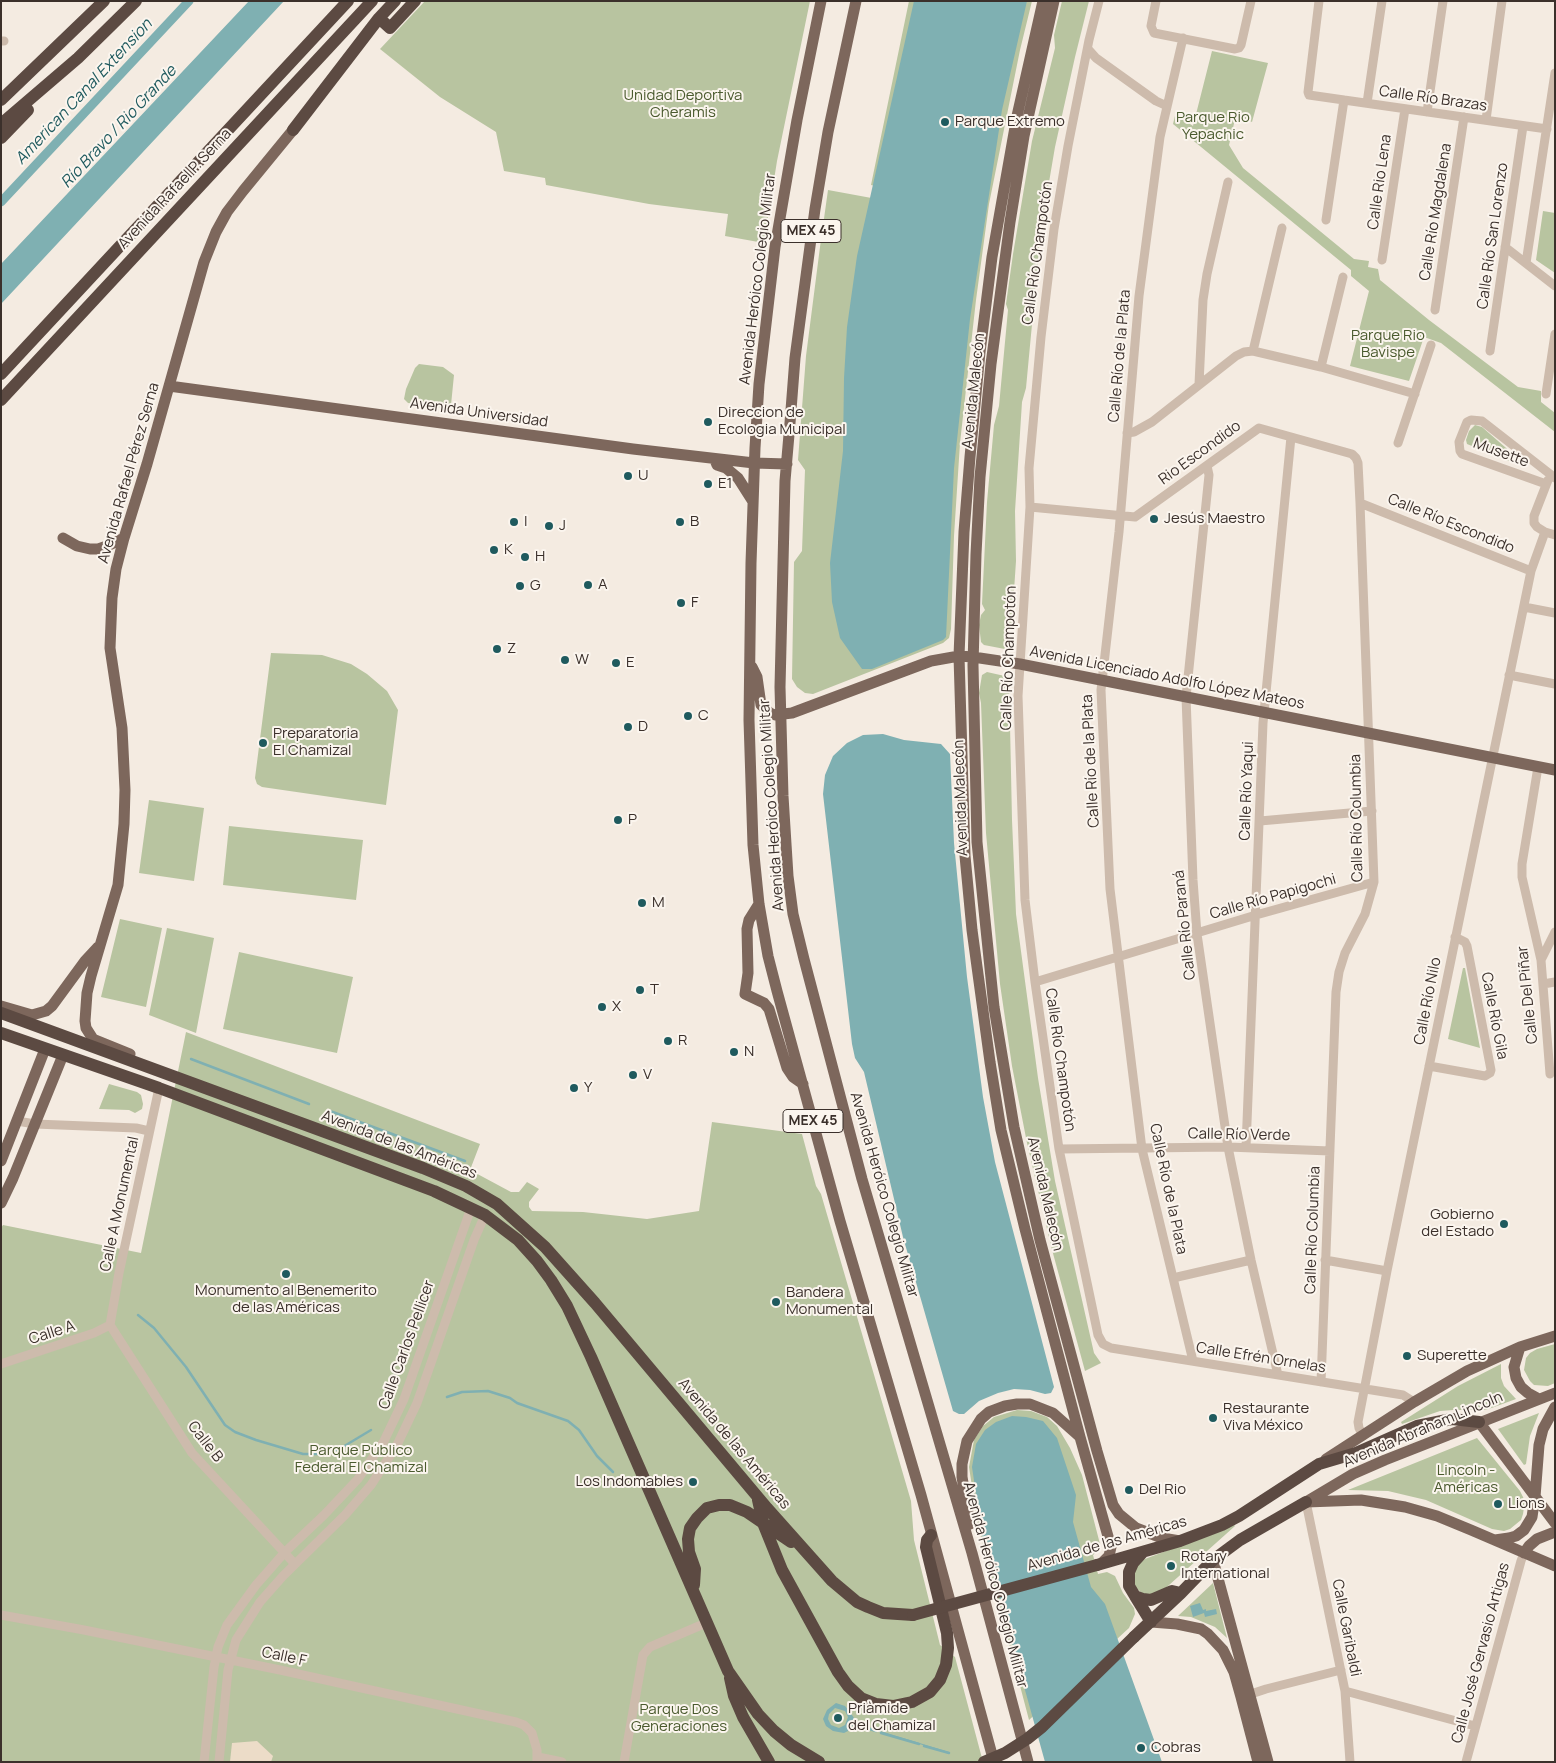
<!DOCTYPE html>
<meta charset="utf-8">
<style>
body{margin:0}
#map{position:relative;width:1556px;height:1763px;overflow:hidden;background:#f4ebe1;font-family:Manrope,sans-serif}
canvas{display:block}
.frame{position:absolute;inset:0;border:2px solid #3b302b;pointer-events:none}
</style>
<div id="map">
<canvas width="1556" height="1763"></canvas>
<div class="frame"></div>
</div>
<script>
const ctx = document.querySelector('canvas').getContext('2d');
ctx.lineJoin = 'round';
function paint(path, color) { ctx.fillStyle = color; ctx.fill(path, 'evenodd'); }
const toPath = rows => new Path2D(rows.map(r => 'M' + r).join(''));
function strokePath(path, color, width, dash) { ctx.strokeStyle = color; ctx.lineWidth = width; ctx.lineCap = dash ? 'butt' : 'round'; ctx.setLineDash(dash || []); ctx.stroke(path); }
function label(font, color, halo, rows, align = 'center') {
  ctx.font = font + ' Manrope,sans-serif'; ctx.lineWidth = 4; ctx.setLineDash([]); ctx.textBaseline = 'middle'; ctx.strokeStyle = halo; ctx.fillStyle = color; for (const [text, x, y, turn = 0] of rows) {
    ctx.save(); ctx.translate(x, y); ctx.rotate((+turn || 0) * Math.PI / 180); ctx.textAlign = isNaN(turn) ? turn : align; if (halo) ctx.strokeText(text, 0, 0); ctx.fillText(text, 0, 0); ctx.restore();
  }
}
paint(toPath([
 [425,1,810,1,777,161,764,243,725,236,728,214,649,204,546,185,545,178,504,171,496,132,440,97,380,49],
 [909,1,1032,1,1020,50,989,204,976,300,960,443,954,536,951,629,949,638,943,643,813,694,805,693,797,687,792,679,794,562,802,551,805,470,798,460,806,356,820,247,828,190,877,199,880,187,871,185],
 [1062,1,1089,1,1075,57,1055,147,1039,241,1039,250,1026,388,1022,402,1015,511,1016,561,1010,650,984,645,981,642,979,625,981,615,985,610,982,604,987,502,994,425,999,406,1008,310,1006,304,1013,254,1032,141,1055,48,1054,35],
 [1212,51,1268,63,1252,122,1236,115,1229,145,1243,168,1354,259,1369,261,1368,267,1378,269,1380,280,1429,320,1518,387,1541,391,1541,402,1555,413,1555,432,1441,343,1424,337,1409,381,1350,366,1369,291,1351,276,1351,270,1173,124,1175,116,1177,115,1193,126],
 [1543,211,1555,213,1555,273,1536,260],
 [419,364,443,367,454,375,451,405,444,408,408,403,404,399,406,389,415,368],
 [1475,425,1482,427,1521,461,1519,465,1467,444,1466,440,1469,431],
 [271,653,322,655,351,664,367,674,387,691,398,710,386,805,262,787,257,784,255,778],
 [987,672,1009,677,1012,820,1016,914,1038,1078,1055,1181,1094,1353,1101,1363,1085,1371,1051,1246,1027,1143,1012,1066,1000,984,986,833,981,703,979,693,982,675],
 [149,800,204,808,194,881,139,873],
 [229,826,363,840,356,900,223,885],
 [120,919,162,928,146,1007,101,997],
 [167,928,214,938,196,1033,149,1015],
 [239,952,353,977,337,1053,223,1029],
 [1463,968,1465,968,1480,1048,1448,1039],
 [186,1032,480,1144,470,1170,511,1192,519,1192,527,1182,539,1189,529,1202,529,1207,532,1211,583,1212,647,1219,699,1211,712,1122,802,1134,816,1186,821,1194,911,1501,914,1540,940,1645,955,1657,983,1762,1,1762,1,1228,3,1225,141,1253],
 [109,1084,137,1092,141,1095,143,1104,142,1109,135,1113,129,1110,99,1109],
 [1555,1344,1555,1383,1548,1386,1534,1385,1530,1381,1524,1370,1526,1358,1530,1353,1537,1349],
 [1501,1364,1501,1378,1504,1386,1516,1399,1486,1410,1453,1410,1440,1411,1402,1424,1401,1422,1458,1386],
 [1017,1410,1031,1411,1047,1417,1057,1426,1070,1448,1082,1475,1100,1544,1100,1549,1093,1555,1098,1574,1107,1572,1115,1576,1123,1593,1134,1608,1135,1614,1129,1628,1029,1720,978,1526,969,1467,974,1440,983,1426,994,1417],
 [1539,1413,1530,1436,1526,1464,1524,1465,1498,1429],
 [1477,1438,1520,1491,1525,1501,1523,1514,1521,1520,1510,1529,1504,1531,1492,1529,1426,1500,1409,1496,1388,1491,1348,1490],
 [1234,1525,1235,1526,1159,1594,1143,1594,1133,1585,1134,1570,1138,1564,1145,1559],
 [1213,1583,1227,1638,1215,1627,1191,1617,1178,1616]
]), '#b8c4a0');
paint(toPath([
 [257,1741,273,1756,271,1762,230,1762,232,1743]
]), '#ecdcc8');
paint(toPath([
 [249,1,284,1,1,304,1,264],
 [914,1,1027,1,1002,110,970,319,954,468,946,637,943,640,872,669,862,669,840,638,832,602,830,563,843,451,844,378,847,327,857,256],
 [883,734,904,740,941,744,950,754,954,843,967,977,983,1097,995,1162,1054,1387,1051,1393,1045,1394,1030,1390,1014,1389,998,1393,979,1401,964,1414,959,1414,953,1411,903,1237,864,1072,855,1058,852,1044,823,794,825,775,833,756,847,743,863,735],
 [1012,1416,1026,1417,1043,1421,1057,1438,1076,1495,1073,1522,1091,1587,1105,1604,1162,1762,1045,1762,982,1535,972,1467,976,1444,985,1430,996,1422],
 [1200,1603,1203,1610,1206,1609,1206,1611,1216,1609,1217,1614,1205,1617,1204,1613,1193,1617,1190,1606],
 [836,1703,845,1706,850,1712,854,1718,854,1723,949,1752,949,1753,854,1724,848,1731,844,1733,833,1731,826,1726,823,1719,827,1710],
 [835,1708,845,1711,848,1717,845,1725,839,1728,831,1725,828,1719,829,1714]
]), '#7fb0b2');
strokePath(toPath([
 [191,1059,309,1104],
 [330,1111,465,1161],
 [138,1315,154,1328,186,1367,225,1425,235,1432,256,1440,303,1454,317,1454,327,1453,341,1448,371,1430],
 [447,1397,462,1392,488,1391,510,1398,517,1403,568,1421,579,1430,597,1456,613,1472],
 [854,1724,876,1731],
 [881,1733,919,1744],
 [924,1746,949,1753]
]), '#7fb0b2', 2.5);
strokePath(toPath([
 [1,202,189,1]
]), '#7fb0b2', 9);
strokePath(toPath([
 [1099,1,1089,40,1068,146,1054,229,1041,337,1029,468,1030,507,1018,696,1025,900,1035,982,1059,1149,1098,1335,1103,1344,1111,1348,1403,1395,1414,1402],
 [1156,1,1151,26,1154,33,1235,49,1239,48,1241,45,1251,1],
 [1319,1,1308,92,1309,95,1547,129],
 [1183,38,1160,137,1139,296,1119,532,1101,690,1110,889,1142,1149,1193,1361],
 [1,41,4,41],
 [1088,49,1096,58,1156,101,1167,106],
 [1367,103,1382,1],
 [1427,112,1443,1],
 [1486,120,1502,1],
 [1326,220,1344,100],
 [1505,247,1555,286],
 [1382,260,1405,109],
 [1526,263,1555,73],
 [1435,310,1464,117],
 [1253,351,1282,228],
 [1490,351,1523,126],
 [1321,367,1343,277],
 [1199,384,1203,300,1207,274,1228,182],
 [1546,394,1555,334],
 [1127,433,1134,432,1152,422,1236,356,1244,352,1253,351,1321,367,1415,394],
 [1398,443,1431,345],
 [1207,466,1209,475,1186,697,1193,880,1197,934,1228,1147,1251,1260,1278,1375],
 [1548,480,1534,516,1534,523,1537,527,1545,532,1555,535],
 [1546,484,1462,454,1460,451,1459,442,1467,422,1471,420,1482,421,1555,478],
 [1360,503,1531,571],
 [1030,507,1135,517,1259,428,1352,454,1356,458,1358,463,1360,503,1374,882,1365,914,1345,953,1339,972,1336,992,1321,1382],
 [1524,607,1555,613],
 [1509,675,1555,684],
 [1538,767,1522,864,1522,877,1541,960,1550,1074],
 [1260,821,1372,811],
 [1541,960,1555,932],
 [1035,982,1256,915,1374,882],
 [1543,984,1555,982],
 [1429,1066,1485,1076,1490,1073,1491,1070,1467,946,1465,942,1455,937],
 [17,1121,35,1124,136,1128,149,1131],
 [1246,1147,1263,723,1291,437],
 [1059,1149,1228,1147,1330,1151],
 [1325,1260,1387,1271],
 [1173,1278,1251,1260],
 [110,1325,192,1453,294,1563],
 [110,1325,119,1273,159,1088],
 [1,1364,94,1333,110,1325],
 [1363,1436,1359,1428,1358,1422,1387,1271,1531,571,1545,532],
 [1306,1502,1345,1691,1350,1762],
 [1,1615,84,1630,280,1670,516,1722,524,1725,532,1733,537,1750,537,1762],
 [1345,1691,1475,1726],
 [1245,1696,1266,1689,1341,1670],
 [538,1757,562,1762],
 [204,1762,214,1667,218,1647,227,1625,256,1585,285,1552,324,1515,358,1479,384,1441,404,1399,471,1208],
 [219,1762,228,1670,236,1640,260,1602,283,1576,345,1515,371,1485,397,1445,417,1403,474,1240,485,1215],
 [624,1762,643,1655,650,1647,706,1623],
 [1466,1762,1521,1561,1524,1553]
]), '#cdbbac', 9);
strokePath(toPath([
 [821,1,797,120,775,247,759,384,755,448,751,563,749,720,753,845,759,904,768,956,777,991,840,1221,921,1495,994,1762],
 [856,1,828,132,815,209,795,358,790,423,785,481,780,687,783,796,788,876,793,914,804,959,862,1179,972,1553,1028,1762],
 [1043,1,1017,116,992,257,980,352,970,457,964,532,959,656,965,856,972,930,990,1062,1001,1130,1025,1229,1080,1437,1111,1547,1109,1556,1102,1563],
 [1054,1,1024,136,1010,222,991,364,980,477,976,554,973,665,977,842,994,1007,1014,1127,1040,1240,1097,1451,1113,1505,1119,1514,1136,1528,1162,1538,1180,1541],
 [169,386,633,449,754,463,787,464],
 [715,460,717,465,726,468,738,478,752,500],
 [63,538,77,546,90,549,98,549,107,546,124,538],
 [752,667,757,677,761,705,770,713,775,715,792,713,931,661,959,656,973,657,1020,664,1555,770],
 [759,904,749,920,747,929,748,973,745,994,764,1003,769,1009,787,1068,793,1077,803,1084],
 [1,1006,32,1015,46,1011,52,1006,85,961,98,947],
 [130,1054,93,1039,86,1028,85,1021,87,993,91,976,118,885,124,824,125,790,122,728,110,648,112,598,116,569,124,538,147,464,204,262,216,232,227,212,243,191,293,130],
 [1,1161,45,1049],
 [1,1203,13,1178,63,1055],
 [1520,1347,1514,1367,1516,1378,1521,1387,1528,1393,1539,1399],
 [1479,1422,1555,1523],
 [1326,1459,1414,1402,1467,1371,1520,1347,1555,1336],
 [1306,1502,1353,1474,1385,1460,1555,1393],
 [1306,1502,1361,1500,1405,1507,1437,1516,1471,1530,1555,1566],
 [970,1524,962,1477,962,1464,967,1441,981,1419,989,1412,1005,1406,1017,1404,1030,1404,1053,1413,1080,1437],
 [1495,1540,1509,1538,1516,1536,1524,1530,1532,1517,1535,1497,1539,1445,1543,1429,1555,1407],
 [1524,1553,1529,1546,1537,1539,1555,1532],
 [1213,1560,1268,1762],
 [1151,1622,1177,1624,1201,1629,1208,1634,1223,1650,1234,1672,1241,1697,1258,1762]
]), '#7d675c', 11);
strokePath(toPath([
 [379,18,390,28,415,1],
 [1,100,104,1],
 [1,124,78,58,136,1],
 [293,130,379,18,395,1],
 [1,138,28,110],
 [1,374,348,1],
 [1,400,372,1],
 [1,1013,423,1168,466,1186,497,1204,545,1247,595,1303,767,1508,832,1581,857,1602,868,1607,883,1613,913,1615],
 [1,1033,159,1088,434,1191,485,1215,518,1240,537,1261,551,1280,567,1306,591,1357,728,1671,758,1714,774,1731,791,1745,819,1762],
 [758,1500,763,1523,782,1570,838,1672,848,1686,861,1698,876,1704,893,1706,912,1702,930,1692,940,1680,946,1665,948,1648,947,1633,926,1547,927,1540,931,1535],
 [1143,1552,1133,1563,1129,1572,1129,1586,1135,1596,1143,1599,1151,1600,1172,1591,1181,1593],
 [1097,1565,1180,1541,1222,1525,1239,1516,1319,1464,1356,1453,1417,1426,1452,1419,1479,1422],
 [694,1585,695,1569,689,1552,688,1539,690,1528,697,1518,707,1508,719,1505,730,1505,747,1512,791,1542],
 [1135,1596,1151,1622],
 [1134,1637,1181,1593,1213,1560,1240,1540,1306,1502],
 [730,1678,734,1696,743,1717,769,1762]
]), '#5c4a42', 12);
strokePath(toPath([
 [913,1615,1097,1565],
 [984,1762,1005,1753,1027,1739,1042,1727,1134,1637]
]), '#5c4a42', 12);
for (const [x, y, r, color] of [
 [945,122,5,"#1f5a5e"],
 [708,422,5,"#1f5a5e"],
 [628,476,5,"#1f5a5e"],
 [708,484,5,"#1f5a5e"],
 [1154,519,5,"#1f5a5e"],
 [514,522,5,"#1f5a5e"],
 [680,522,5,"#1f5a5e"],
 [549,526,5,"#1f5a5e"],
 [494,550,5,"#1f5a5e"],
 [525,557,5,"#1f5a5e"],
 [588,585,5,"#1f5a5e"],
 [520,586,5,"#1f5a5e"],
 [681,603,5,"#1f5a5e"],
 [497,649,5,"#1f5a5e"],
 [565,660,5,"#1f5a5e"],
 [616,663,5,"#1f5a5e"],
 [688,716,5,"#1f5a5e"],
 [628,727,5,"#1f5a5e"],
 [263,743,5,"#1f5a5e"],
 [618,820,5,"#1f5a5e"],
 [642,903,5,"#1f5a5e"],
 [640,990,5,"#1f5a5e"],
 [602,1007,5,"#1f5a5e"],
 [668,1041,5,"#1f5a5e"],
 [734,1052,5,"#1f5a5e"],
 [633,1075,5,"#1f5a5e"],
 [574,1088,5,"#1f5a5e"],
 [1504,1224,5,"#1f5a5e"],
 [286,1274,5,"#1f5a5e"],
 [776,1302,5,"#1f5a5e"],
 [1407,1356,5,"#1f5a5e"],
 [1213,1418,5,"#1f5a5e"],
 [693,1482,5,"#1f5a5e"],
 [1129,1490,5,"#1f5a5e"],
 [1498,1504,5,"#1f5a5e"],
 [1171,1566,5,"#1f5a5e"],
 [838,1718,5,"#1f5a5e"],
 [1141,1748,5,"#1f5a5e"]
]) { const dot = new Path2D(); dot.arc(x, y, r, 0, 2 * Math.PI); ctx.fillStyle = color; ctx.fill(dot); strokePath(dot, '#fbf5ee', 2); }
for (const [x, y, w] of [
 [811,231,60],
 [813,1121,60]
]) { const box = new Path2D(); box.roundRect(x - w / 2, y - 11.5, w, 23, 4); ctx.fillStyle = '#fbf5ee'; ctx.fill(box); strokePath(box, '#3b302b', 1); }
label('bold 14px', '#3b302b', null, [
 ["MEX 45",811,231],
 ["MEX 45",813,1121]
]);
label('15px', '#4a5a2e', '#fbf5ee', [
 ["Unidad Deportiva",683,96],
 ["Cheramis",683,113],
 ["Parque Rio",1213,118],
 ["Yepachic",1213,135],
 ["Parque Rio",1388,336],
 ["Bavispe",1388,353],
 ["Parque Público",361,1451],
 ["Federal El Chamizal",361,1468],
 ["Lincoln -",1466,1471],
 ["Américas",1466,1488],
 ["Parque Dos",679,1710],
 ["Generaciones",679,1727]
]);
label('15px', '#3b302b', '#fbf5ee', [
 ["Calle Río Brazas",1433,99,8],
 ["Calle Rio Lena",1380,182,-82],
 ["Avenida Rafael P. Serna",175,189,-47],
 ["Calle Río Magdalena",1436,212,-81],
 ["Calle Río San Lorenzo",1493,236,-82],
 ["Calle Río Champotón",1038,253,-82],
 ["Avenida Heróico Colegio Militar",758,279,-83],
 ["Calle Río de la Plata",1120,356,-85],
 ["Avenida Malecón",974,391,-84],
 ["Avenida Universidad",479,413,8],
 ["Rio Escondido",1200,453,-36],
 ["Musette",1501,453,20],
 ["Avenida Rafael Pérez Serna",129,473,-74],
 ["Calle Río Escondido",1451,524,22],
 ["Calle Río Champotón",1009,658,-88],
 ["Avenida Licenciado Adolfo López Mateos",1167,678,11],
 ["Calle Río de la Plata",1091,761,-93],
 ["Calle Río Yaqui",1247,791,-88],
 ["Avenida Malecón",961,798,-92],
 ["Avenida Heróico Colegio Militar",772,805,-94],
 ["Calle Río Columbia",1357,818,-91],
 ["Calle Río Papigochi",1273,897,-16],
 ["Calle Río Paraná",1185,925,-96],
 ["Calle Del Piñar",1528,995,-96],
 ["Calle Río Nilo",1428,1001,-79],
 ["Calle Río Gila",1494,1016,79],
 ["Calle Río Champotón",1060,1060,82],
 ["Calle Río Verde",1239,1135,1],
 ["Avenida de las Américas",399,1145,21],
 ["Calle Río de la Plata",1168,1189,78],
 ["Avenida Malecón",1045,1194,77],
 ["Avenida Heróico Colegio Militar",884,1195,74],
 ["Calle A Monumental",120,1204,-78],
 ["Calle Río Columbia",1313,1230,-88],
 ["Calle A",52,1333,-18],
 ["Calle Carlos Pellicer",407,1345,-70],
 ["Calle Efrén Ornelas",1261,1358,9],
 ["Avenida Abraham Lincoln",1423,1430,-23],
 ["Calle B",205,1442,52],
 ["Avenida de las Américas",734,1444,50],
 ["Avenida de las Américas",1107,1544,-16],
 ["Avenida Heróico Colegio Militar",995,1585,75],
 ["Calle Garibaldi",1346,1628,79],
 ["Calle José Gervasio Artigas",1481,1653,-75],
 ["Calle F",284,1657,12]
]);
label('15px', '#3b302b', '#fbf5ee', [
 ["Parque Extremo",955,122],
 ["Direccion de",718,413],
 ["Ecologia Municipal",718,430],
 ["U",638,476],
 ["E1",718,484],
 ["Jesús Maestro",1164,519],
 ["I",524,522],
 ["B",690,522],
 ["J",559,526],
 ["K",504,550],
 ["H",535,557],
 ["A",598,585],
 ["G",530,586],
 ["F",691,603],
 ["Z",507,649],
 ["W",575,660],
 ["E",626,663],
 ["C",698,716],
 ["D",638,727],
 ["Preparatoria",273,734],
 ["El Chamizal",273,751],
 ["P",628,820],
 ["M",652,903],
 ["T",650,990],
 ["X",612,1007],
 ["R",678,1041],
 ["N",744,1052],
 ["V",643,1075],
 ["Y",584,1088],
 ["Gobierno",1494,1215,"right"],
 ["del Estado",1494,1232,"right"],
 ["Monumento al Benemerito",286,1291,"center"],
 ["de las Américas",286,1308,"center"],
 ["Bandera",786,1293],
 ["Monumental",786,1310],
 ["Superette",1417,1356],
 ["Restaurante",1223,1409],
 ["Viva México",1223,1426],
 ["Los Indomables",683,1482,"right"],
 ["Del Rio",1139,1490],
 ["Lions",1508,1504],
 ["Rotary",1181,1557],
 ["International",1181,1574],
 ["Priàmide",848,1709],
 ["del Chamizal",848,1726],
 ["Cobras",1151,1748]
], 'left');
label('italic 16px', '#1f5a5e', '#fbf5ee', [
 ["American Canal Extension",84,92,-47],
 ["Río Bravo / Rio Grande",119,127,-47]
]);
</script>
